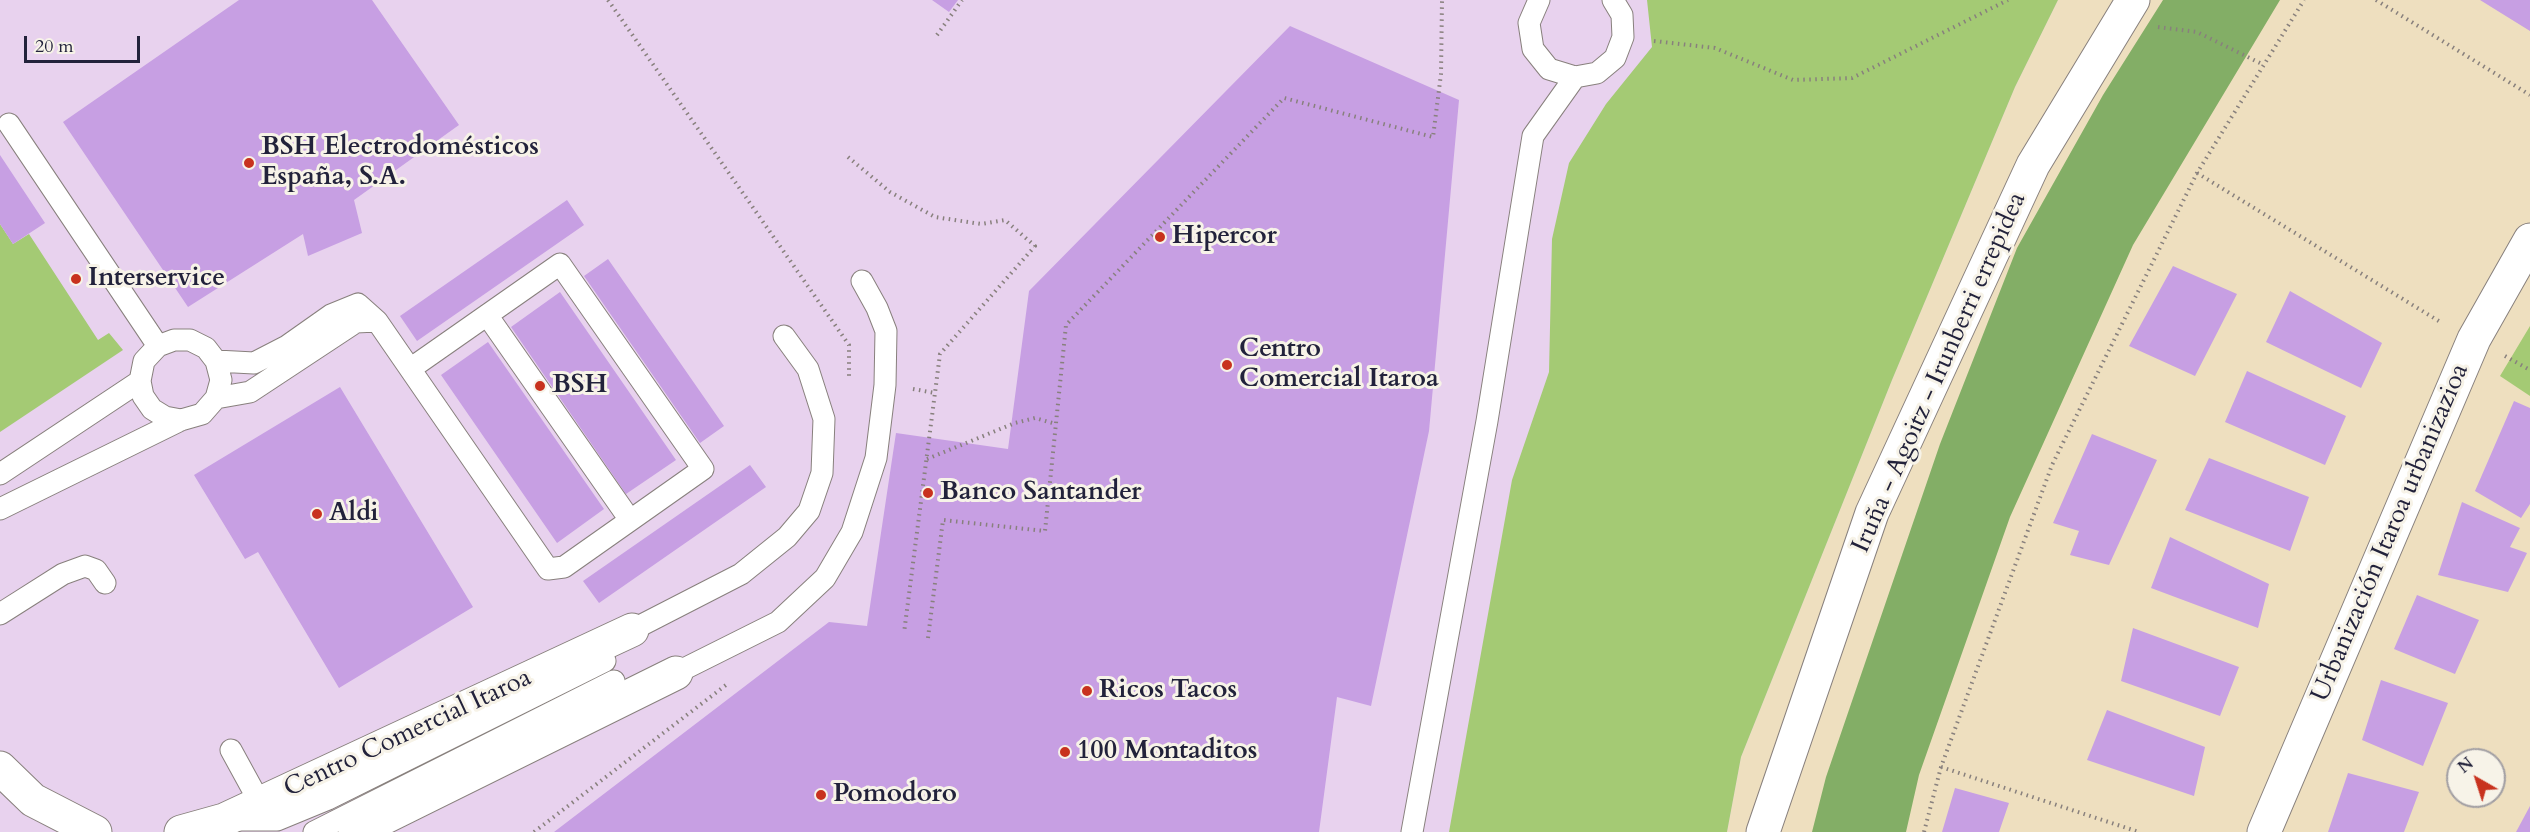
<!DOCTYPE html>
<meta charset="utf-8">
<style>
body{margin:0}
#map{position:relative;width:2530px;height:832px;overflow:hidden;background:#eedfbf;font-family:Cardo,serif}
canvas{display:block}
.north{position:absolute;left:2446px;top:748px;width:60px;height:60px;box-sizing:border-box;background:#f7f3e8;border:2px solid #a29fa3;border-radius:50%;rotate:321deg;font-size:16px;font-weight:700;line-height:24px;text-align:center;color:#22223b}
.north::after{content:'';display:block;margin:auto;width:21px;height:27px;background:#c8321e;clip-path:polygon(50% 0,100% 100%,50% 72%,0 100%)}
.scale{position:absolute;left:24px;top:36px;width:116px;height:27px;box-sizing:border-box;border:3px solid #22223b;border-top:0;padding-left:8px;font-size:18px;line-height:21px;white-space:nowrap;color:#22223b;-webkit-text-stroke:4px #f7f3e8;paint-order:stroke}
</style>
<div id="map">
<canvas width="2530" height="832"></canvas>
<div class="north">N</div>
<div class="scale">20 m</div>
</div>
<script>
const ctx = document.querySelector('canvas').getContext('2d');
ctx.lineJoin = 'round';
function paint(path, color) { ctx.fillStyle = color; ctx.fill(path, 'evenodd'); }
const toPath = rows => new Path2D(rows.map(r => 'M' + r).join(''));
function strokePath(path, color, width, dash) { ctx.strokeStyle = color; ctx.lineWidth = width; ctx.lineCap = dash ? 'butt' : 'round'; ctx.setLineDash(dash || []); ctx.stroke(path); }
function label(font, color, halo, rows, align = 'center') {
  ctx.font = font + ' Cardo,serif'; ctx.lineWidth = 6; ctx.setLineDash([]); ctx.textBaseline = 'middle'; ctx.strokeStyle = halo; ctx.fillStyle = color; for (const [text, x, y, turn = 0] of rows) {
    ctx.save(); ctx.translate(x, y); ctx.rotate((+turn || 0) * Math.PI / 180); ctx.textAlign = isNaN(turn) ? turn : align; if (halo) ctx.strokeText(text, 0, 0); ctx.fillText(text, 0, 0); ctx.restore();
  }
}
paint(toPath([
 [0,0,2058,0,2015,87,1892,380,1741,757,1727,832,0,832]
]), '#e8d2ee');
paint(toPath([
 [1647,0,2058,0,2015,87,1892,380,1741,757,1727,832,1449,832,1512,480,1549,372,1552,239,1569,163,1606,104,1652,47],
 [0,224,13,244,29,234,98,340,109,333,123,350,0,432],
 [2530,326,2530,396,2500,376]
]), '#a4ca74');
paint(toPath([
 [2163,0,2280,0,2133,245,2010,517,1919,775,1906,832,1812,832,1826,777,1940,444,2017,248,2103,95]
]), '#83ae66');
paint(toPath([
 [239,0,372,0,459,125,354,200,362,233,308,256,303,234,188,307,63,122],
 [932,0,958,0,949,12],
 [2480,0,2530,0,2530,31],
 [1290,26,1459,100,1429,431,1371,706,1337,697,1319,832,554,832,829,622,867,626,896,433,1008,449,1029,291],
 [0,155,45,223,13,244,0,224],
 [567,200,584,225,417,341,400,316],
 [608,259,724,426,700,443,584,276],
 [2173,266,2237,294,2195,376,2129,346],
 [2290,291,2382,343,2361,388,2266,342],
 [560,292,676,460,626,494,511,327],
 [488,342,604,509,557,543,441,375],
 [2247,371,2346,416,2325,465,2225,422],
 [340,387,473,607,339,688,258,552,245,559,194,475],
 [2514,401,2530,408,2530,504,2521,518,2475,491],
 [2092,434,2157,460,2109,565,2070,555,2079,531,2053,523],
 [2209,458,2309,497,2290,551,2185,510],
 [750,465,766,487,599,603,583,581],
 [2462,502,2520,528,2510,547,2527,553,2508,592,2438,575],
 [2170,537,2269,584,2258,628,2151,588],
 [2417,595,2479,620,2455,674,2394,649],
 [2133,628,2239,667,2220,716,2121,681],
 [2381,680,2448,703,2423,766,2362,740],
 [2107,710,2205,747,2194,796,2087,760],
 [2348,773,2419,792,2404,832,2328,832],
 [1955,788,2009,803,1999,832,1942,832],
 [2530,806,2530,832,2516,832]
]), '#c79fe3');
const lane = toPath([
 [1539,0,1529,23,1533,49,1549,69,1575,77,1597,73,1615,58,1623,37,1622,15,1613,0],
 [9,124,158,346],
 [487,315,630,520],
 [216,361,254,363,287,346,331,315,358,304,377,321,548,569,564,567,703,469,560,264,410,369],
 [216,398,250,392,356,322,377,321],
 [0,474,140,381],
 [0,509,181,420,202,414,216,398,221,380,216,361,206,348,190,340,174,340,158,346,144,361,140,381,143,396,152,409,165,417,181,420],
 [0,614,63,574,85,566,96,570,105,583],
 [632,630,741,574,787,537,809,511,822,473,824,419,808,369,784,336],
 [676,673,778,622,825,578,852,532,876,458,885,385,886,331,877,308,862,281],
 [231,750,260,803],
 [235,820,277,820,328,799,605,661],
 [314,832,614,681],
 [1412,832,1487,421,1533,136,1575,77]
]);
const street = toPath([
 [181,832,224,820,632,630],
 [355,832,676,673],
 [2264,832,2474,339,2530,240]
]);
const primary = toPath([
 [1763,832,1872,513,2033,165,2133,0]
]);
const highway = toPath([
 [0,768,33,800,95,832]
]);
strokePath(lane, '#88807d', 23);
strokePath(street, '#88807d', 35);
strokePath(primary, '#88807d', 35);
strokePath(highway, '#88807d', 35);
strokePath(toPath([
 [608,0,849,345,849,378],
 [2376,0,2530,95],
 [2158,27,2197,32,2264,65],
 [937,35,962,0],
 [1654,41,1715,48,1793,80,1852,78,2008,0],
 [848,157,890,192,935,217,981,224,1005,220,1035,246,940,354,904,633],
 [2197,173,2442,323],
 [2505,356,2530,370],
 [913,389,935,393],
 [927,459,1015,423,1035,418,1056,424],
 [928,638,943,520,1045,531,1066,325,1284,98,1433,137,1441,74,1442,0],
 [1941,767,2139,832],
 [534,832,726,685],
 [1924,832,1941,767,2052,465,2197,173,2304,0]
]), '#88807d', 4, [1.5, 4.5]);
strokePath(lane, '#fff', 21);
strokePath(street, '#fff', 33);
strokePath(primary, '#fff', 33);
strokePath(highway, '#fff', 33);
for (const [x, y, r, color] of [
 [249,163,6,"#c8321e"],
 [1160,237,6,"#c8321e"],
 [76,279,6,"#c8321e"],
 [1227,365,6,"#c8321e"],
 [540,386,6,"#c8321e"],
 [928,493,6,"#c8321e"],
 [317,514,6,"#c8321e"],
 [1087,691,6,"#c8321e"],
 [1065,752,6,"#c8321e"],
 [821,795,6,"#c8321e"]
]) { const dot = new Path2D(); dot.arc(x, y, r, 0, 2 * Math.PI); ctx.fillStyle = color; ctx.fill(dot); strokePath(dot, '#f7f3e8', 2); }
label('bold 26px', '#22223b', '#f7f3e8', [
 ["BSH Electrodomésticos",261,148],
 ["España, S.A.",261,178],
 ["Hipercor",1172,237],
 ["Interservice",88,279],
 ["Centro",1239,350],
 ["Comercial Itaroa",1239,380],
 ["BSH",552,386],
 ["Banco Santander",940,493],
 ["Aldi",329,514],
 ["Ricos Tacos",1099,691],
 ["100 Montaditos",1077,752],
 ["Pomodoro",833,795]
], 'left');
label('26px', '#22223b', '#f7f3e8', [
 ["Iruña - Agoitz - Irunberri errepidea",1940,373,-66],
 ["Urbanización Itaroa urbanizazioa",2391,533,-67],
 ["Centro Comercial Itaroa",408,734,-25]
]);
</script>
